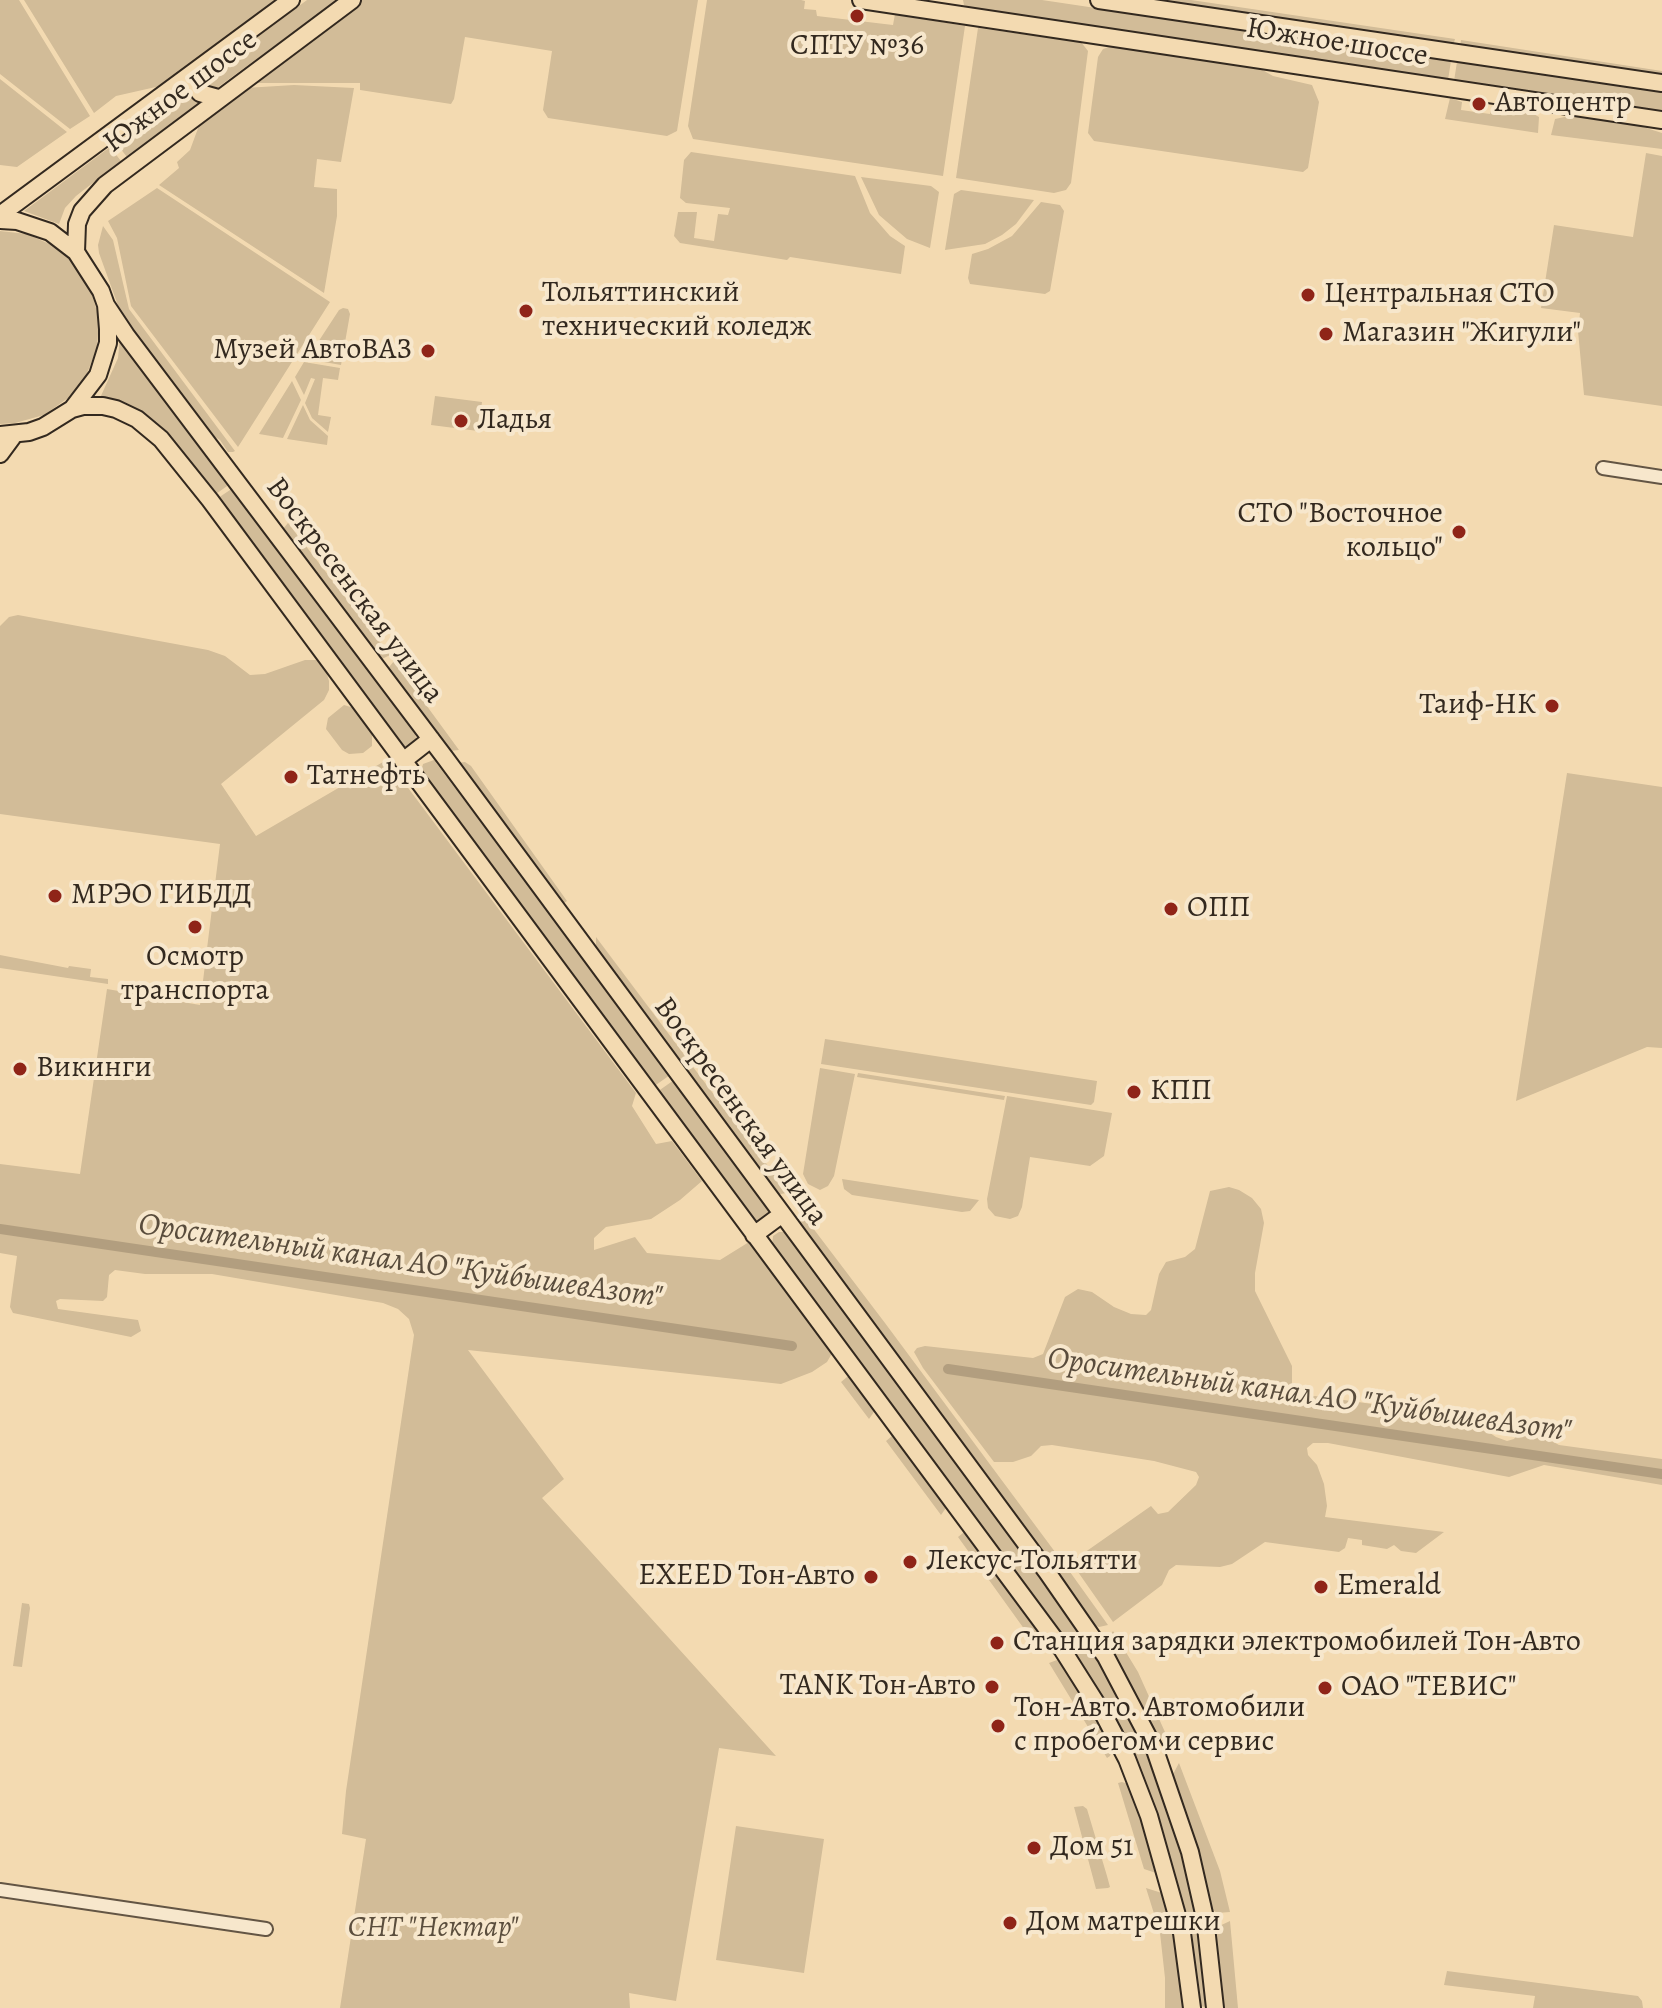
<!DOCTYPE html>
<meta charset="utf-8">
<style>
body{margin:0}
canvas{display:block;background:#f3dab1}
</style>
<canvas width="1662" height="2008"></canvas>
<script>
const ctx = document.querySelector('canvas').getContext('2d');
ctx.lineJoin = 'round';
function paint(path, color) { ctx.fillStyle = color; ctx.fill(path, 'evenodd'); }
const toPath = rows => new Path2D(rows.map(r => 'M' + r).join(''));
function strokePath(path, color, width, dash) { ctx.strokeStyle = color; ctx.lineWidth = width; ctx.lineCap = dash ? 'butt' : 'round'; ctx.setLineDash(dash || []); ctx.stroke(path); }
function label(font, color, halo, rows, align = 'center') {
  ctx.font = font + ' Alegreya,serif'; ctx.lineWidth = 8; ctx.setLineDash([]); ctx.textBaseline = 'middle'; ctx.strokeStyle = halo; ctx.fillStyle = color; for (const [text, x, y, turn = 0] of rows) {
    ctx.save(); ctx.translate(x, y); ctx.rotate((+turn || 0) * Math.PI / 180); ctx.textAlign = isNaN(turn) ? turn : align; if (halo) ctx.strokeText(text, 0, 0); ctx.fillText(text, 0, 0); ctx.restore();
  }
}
paint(toPath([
 [0,0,19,0,90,116,70,129,0,74],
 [24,0,281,0,169,84,116,96,94,113],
 [307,0,337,0,210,93,201,82,202,78],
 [362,0,698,0,677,131,667,136,548,118,543,110,552,51,465,37,454,99,451,104,360,90,360,83,252,83],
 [707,0,801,0,805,1,804,9,816,10,817,16,893,25,895,14,965,26,943,176,693,139,688,126],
 [963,0,1042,0,1451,61,1448,80,971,8,964,5],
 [1144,0,1191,0,1455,39,1453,46],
 [978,28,1081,42,1088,51,1071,183,1066,190,1054,193,956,178],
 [1461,40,1662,71,1662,77,1460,47],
 [1112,46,1259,68,1273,76,1312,85,1319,102,1308,168,1303,172,1094,141,1088,133,1098,57,1103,49],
 [1457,62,1662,92,1662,111,1454,81],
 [0,79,67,132,17,167,0,165],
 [192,85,203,100,127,157,116,143],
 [294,85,354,88,341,162,317,159,314,187,337,189,337,216,324,293,159,185,179,168,177,162,190,150,200,123,245,88],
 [1450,98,1462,102,1461,110,1490,114,1492,106,1523,108,1539,117,1538,133,1445,119],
 [1574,115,1637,125,1662,133,1662,149,1551,135,1555,119],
 [110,147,121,161,76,196,65,208,59,224,24,211],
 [691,152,855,176,870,213,890,236,905,246,901,274,790,257,787,260,680,243,674,236,678,212,697,212,694,238,714,241,718,214,728,215,730,208,686,203,680,198,684,160],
 [1646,153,1662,156,1662,406,1584,395,1578,331,1580,313,1541,308,1554,225,1633,237],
 [861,177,931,186,939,192,930,248,907,239,879,215],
 [157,188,330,302,238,447,131,306,117,238,108,221],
 [961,190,1034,200,1016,224,1002,235,985,244,945,250,954,194],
 [1041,202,1060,205,1064,211,1050,291,1045,294,970,284,968,278,972,254,988,249,1012,236],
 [103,226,113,240,129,309,235,451,233,452,228,452,220,440,202,429,124,322,99,253,98,245],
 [0,231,27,234,54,246,76,265,91,290,99,319,97,348,86,376,68,398,44,415,15,423,0,424],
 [343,308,348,309,350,314,341,365,307,359,339,310],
 [120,337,230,484,213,496,135,409,119,401,100,398,118,358],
 [304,362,340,368,338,380,323,378,318,415,331,417,328,432,312,418,305,403,315,379,311,378,304,395,295,377],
 [292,381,301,400,283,438,259,434],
 [435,396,482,402,478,431,431,425],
 [303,405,310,420,328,436,327,445,287,439],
 [233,488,415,732,416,739,411,746,402,747,215,500],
 [288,523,390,655,380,660,282,530],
 [18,615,208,650,225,656,250,675,265,674,305,660,316,660,326,671,329,681,329,690,324,700,221,784,256,836,383,762,388,761,636,1093,632,1106,656,1144,672,1141,702,1181,680,1200,651,1219,606,1227,594,1238,594,1250,635,1237,647,1253,720,1260,749,1242,834,1350,827,1362,812,1372,781,1384,468,1350,564,1479,542,1498,776,1756,719,1748,676,2001,629,1993,630,2008,340,2008,366,1839,342,1834,346,1791,414,1335,409,1319,398,1309,383,1303,212,1274,145,1274,115,1270,109,1275,107,1297,103,1301,60,1299,56,1301,58,1309,138,1320,141,1331,131,1337,13,1313,10,1307,17,1256,0,1253,0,1164,80,1174,107,989,200,1005,220,844,0,814,0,626,9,617],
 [394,661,459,750,449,751,386,671],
 [344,705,354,708,372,732,372,746,363,753,349,754,342,750,326,729,328,718],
 [434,760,670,1075,653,1087,420,775,423,764],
 [465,762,471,766,567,901,564,903,551,895,457,763],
 [1567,773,1662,787,1662,1048,1647,1047,1516,1101],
 [596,937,689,1061,680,1068,596,955],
 [0,955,68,968,69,966,91,969,90,977,108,979,108,984,0,968],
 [825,1039,1097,1081,1094,1102,1091,1105,821,1064],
 [693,1067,787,1191,786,1193,776,1195,684,1074],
 [820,1068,855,1074,834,1176,828,1186,820,1190,808,1184,803,1174],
 [858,1073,1005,1096,1004,1100,857,1077],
 [674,1080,771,1211,771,1217,760,1225,755,1223,657,1092],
 [1007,1096,1112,1113,1104,1156,1090,1166,1030,1157,1022,1207,1018,1216,1010,1219,995,1216,988,1208,987,1199],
 [842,1179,979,1200,970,1211,962,1212,852,1195,844,1189],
 [1229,1187,1239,1190,1252,1198,1261,1209,1264,1223,1255,1273,1255,1291,1292,1366,1292,1386,1294,1393,1304,1398,1315,1396,1466,1417,1496,1437,1507,1441,1514,1439,1523,1426,1531,1425,1548,1439,1559,1445,1662,1459,1662,1485,1544,1465,1509,1477,1328,1443,1313,1443,1307,1448,1308,1455,1317,1465,1324,1484,1327,1506,1325,1517,1444,1532,1416,1553,1401,1551,1394,1545,1387,1549,1362,1545,1362,1540,1348,1538,1345,1548,1339,1552,1265,1542,1232,1564,1220,1567,1176,1565,1169,1570,1162,1585,1113,1622,1071,1562,1151,1506,1158,1514,1168,1512,1196,1485,1199,1477,1196,1472,1154,1461,1052,1445,1041,1446,1031,1456,1013,1462,994,1462,923,1368,914,1352,917,1348,925,1346,1033,1358,1043,1354,1065,1297,1078,1289,1092,1292,1114,1307,1131,1314,1146,1315,1151,1310,1159,1274,1166,1262,1185,1257,1195,1249,1210,1191],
 [800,1211,885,1323,1061,1560,1051,1564,1045,1562,797,1224],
 [779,1232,786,1232,1070,1613,1103,1664,1150,1755,1186,1861,1197,1905,1206,2007,1199,2006,1129,1751,772,1247,773,1236],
 [847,1377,853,1377,876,1409,869,1419,841,1382],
 [892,1436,897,1436,948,1505,941,1515,886,1441],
 [963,1533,968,1533,1042,1632,1039,1642,1035,1644,958,1537],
 [1065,1565,1108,1625,1099,1627,1091,1624,1058,1576,1060,1570],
 [22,1603,29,1604,30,1608,22,1667,13,1666],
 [1113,1631,1138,1672,1169,1741,1156,1736,1105,1643],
 [1057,1660,1066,1664,1113,1748,1110,1756,1107,1758,1049,1663],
 [1179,1763,1220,1871,1230,1912,1217,1913,1210,1908,1172,1776],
 [1122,1782,1128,1784,1134,1791,1158,1872,1156,1873,1144,1869,1118,1783],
 [1083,1806,1087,1809,1107,1876,1110,1887,1108,1888,1096,1889,1074,1807],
 [736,1826,824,1839,804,1973,716,1960],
 [1146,1888,1165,1894,1174,1926,1186,2008,1165,2008,1165,1978,1160,1933],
 [1230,1921,1238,2008,1221,2008,1214,1931,1215,1928],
 [1447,1971,1638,1996,1642,2001,1643,2008,1533,2008,1535,1996,1444,1985]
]), '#d2bc98');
strokePath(toPath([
 [0,1229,792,1346],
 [948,1369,1662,1474]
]), '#b29e7f', 10);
const minor = toPath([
 [1603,468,1662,477],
 [0,1890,266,1929]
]);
const major = toPath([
 [861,0,1662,120],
 [1099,0,1662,83],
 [196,72,196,88,200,93,218,98],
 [0,215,291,0],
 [0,220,17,221,50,232,76,252,101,291,106,305,108,329,108,343,98,375,72,409,43,427,29,432,0,435],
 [76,252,77,224,82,211,105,185,352,0],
 [106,305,126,335,446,759,1047,1572,1106,1657,1155,1750,1190,1852,1205,1918,1215,2008],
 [72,409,83,406,103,406,116,409,137,419,161,439,210,500,1062,1649,1105,1717,1127,1759,1149,1816,1182,1933,1192,2008],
 [0,454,14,435],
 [403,761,431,739],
 [754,1235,781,1215]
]);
strokePath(minor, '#635544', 16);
strokePath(major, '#33291f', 20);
strokePath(minor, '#f7e7cc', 12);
strokePath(major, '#f3dab1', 16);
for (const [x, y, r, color] of [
 [857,16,8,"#8f2418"],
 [1479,104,8,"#8f2418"],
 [1308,295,8,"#8f2418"],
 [526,311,8,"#8f2418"],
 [1326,334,8,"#8f2418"],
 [428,351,8,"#8f2418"],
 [461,421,8,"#8f2418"],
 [1459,532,8,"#8f2418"],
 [1552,706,8,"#8f2418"],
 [291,777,8,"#8f2418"],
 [55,896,8,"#8f2418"],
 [1171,909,8,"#8f2418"],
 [195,927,8,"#8f2418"],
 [20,1069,8,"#8f2418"],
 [1134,1092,8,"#8f2418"],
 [910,1562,8,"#8f2418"],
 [871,1577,8,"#8f2418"],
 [1321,1587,8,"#8f2418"],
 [997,1643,8,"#8f2418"],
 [992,1687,8,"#8f2418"],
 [1325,1688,8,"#8f2418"],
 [998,1726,8,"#8f2418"],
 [1034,1848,8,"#8f2418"],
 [1010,1923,8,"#8f2418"]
]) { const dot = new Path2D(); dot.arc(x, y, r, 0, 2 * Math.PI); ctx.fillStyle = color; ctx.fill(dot); strokePath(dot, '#f7e7cc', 3); }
label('30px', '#33291f', '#f7e7cc', [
 ["Южное шоссе",1337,43,9],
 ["Южное шоссе",181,92,-37],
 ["Воскресенская улица",354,591,53],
 ["Воскресенская улица",740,1112,54]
]);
label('30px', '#33291f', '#f7e7cc', [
 ["СПТУ №36",857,47,"center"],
 ["Автоцентр",1495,104],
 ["Тольяттинский",542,294],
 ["технический коледж",542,328],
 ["Центральная СТО",1324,295],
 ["Магазин \"Жигули\"",1342,334],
 ["Музей АвтоВАЗ",412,351,"right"],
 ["Ладья",477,421],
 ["СТО \"Восточное",1443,515,"right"],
 ["кольцо\"",1443,549,"right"],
 ["Таиф-НК",1536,706,"right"],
 ["Татнефть",307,777],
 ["МРЭО ГИБДД",71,896],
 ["ОПП",1187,909],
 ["Осмотр",195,958,"center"],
 ["транспорта",195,992,"center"],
 ["Викинги",36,1069],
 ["КПП",1150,1092],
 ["Лексус-Тольятти",926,1562],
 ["EXEED Тон-Авто",855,1577,"right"],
 ["Emerald",1337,1587],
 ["Станция зарядки электромобилей Тон-Авто",1013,1643],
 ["TANK Тон-Авто",976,1687,"right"],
 ["ОАО \"ТЕВИС\"",1341,1688],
 ["Тон-Авто. Автомобили",1014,1709],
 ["с пробегом и сервис",1014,1743],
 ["Дом 51",1050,1848],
 ["Дом матрешки",1026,1923]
], 'left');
label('italic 30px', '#5b4e3d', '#f7e7cc', [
 ["СНТ \"Нектар\"",433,1929]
]);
label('italic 32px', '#594c3c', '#f7e7cc', [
 ["Оросительный канал АО \"КуйбышевАзот\"",400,1262,8],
 ["Оросительный канал АО \"КуйбышевАзот\"",1309,1396,8]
]);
</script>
